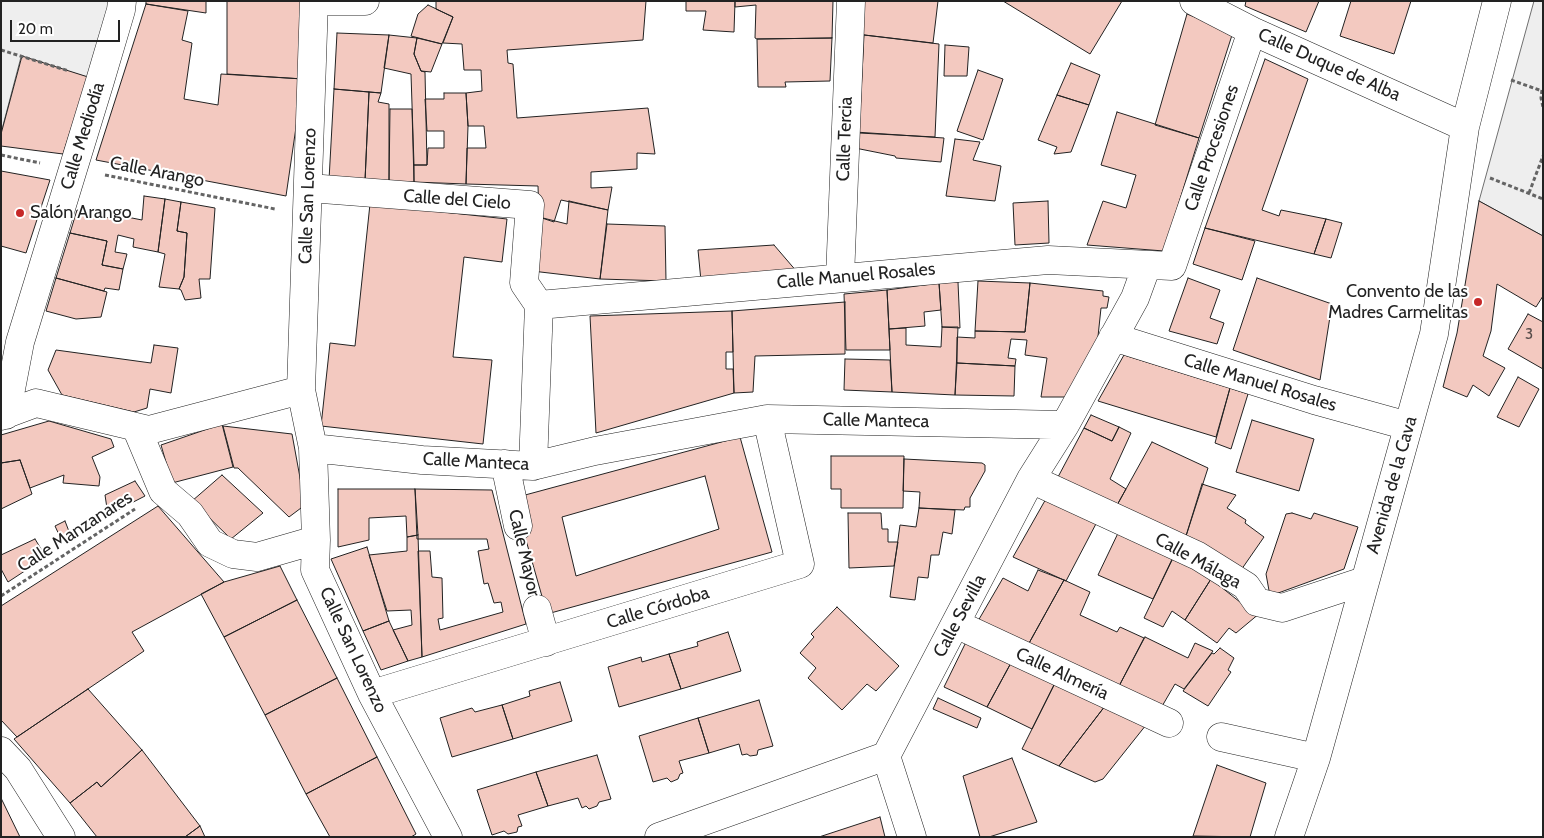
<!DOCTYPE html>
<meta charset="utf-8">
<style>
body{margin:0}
#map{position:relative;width:1544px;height:838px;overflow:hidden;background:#fff;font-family:Cabin,sans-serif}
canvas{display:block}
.frame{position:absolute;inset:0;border:2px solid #222;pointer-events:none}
.scale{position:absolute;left:10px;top:20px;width:110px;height:22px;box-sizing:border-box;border:2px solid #222;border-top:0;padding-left:6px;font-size:15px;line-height:18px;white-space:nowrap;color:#222;-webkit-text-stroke:4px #fff;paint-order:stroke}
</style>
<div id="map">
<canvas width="1544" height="838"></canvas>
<div class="frame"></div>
<div class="scale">20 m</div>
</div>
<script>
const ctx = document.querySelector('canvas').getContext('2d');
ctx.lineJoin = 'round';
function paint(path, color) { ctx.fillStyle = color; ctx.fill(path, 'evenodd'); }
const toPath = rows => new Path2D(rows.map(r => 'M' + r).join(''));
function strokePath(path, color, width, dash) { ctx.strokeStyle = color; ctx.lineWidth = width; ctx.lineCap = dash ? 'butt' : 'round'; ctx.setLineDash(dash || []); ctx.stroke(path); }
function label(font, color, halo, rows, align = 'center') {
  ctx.font = font + ' Cabin,sans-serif'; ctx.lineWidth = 4; ctx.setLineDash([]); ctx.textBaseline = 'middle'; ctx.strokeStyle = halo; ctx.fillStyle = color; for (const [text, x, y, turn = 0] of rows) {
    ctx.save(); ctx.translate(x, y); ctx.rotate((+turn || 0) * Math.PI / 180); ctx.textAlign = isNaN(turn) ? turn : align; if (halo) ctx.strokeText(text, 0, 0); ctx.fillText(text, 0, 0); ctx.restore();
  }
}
const green = toPath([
 [1,1,122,1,100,81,21,57,1,133,1,1],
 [1534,1,1543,1,1543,236,1479,201,1534,1]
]);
paint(green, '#eee');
strokePath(green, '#6f6f6f', 1);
const building = toPath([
 [146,1,206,1,206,13,146,4,146,1],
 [227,1,303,1,303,79,227,74,227,1],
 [436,1,646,1,643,40,507,50,508,63,513,64,517,118,648,108,655,154,637,153,637,169,591,172,591,188,612,187,608,210,561,200,554,222,539,217,538,186,466,184,467,148,486,148,484,126,468,126,466,93,482,91,481,70,464,70,462,44,443,43,453,17,436,9,436,1],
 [686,1,735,1,734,32,703,30,706,11,686,11,686,1],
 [735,1,833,1,832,38,757,39,755,38,756,5,735,7,735,1],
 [860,1,938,1,933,43,856,34,860,1],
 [1003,1,1122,1,1090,54,1003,1],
 [1246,1,1319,1,1306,32,1245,6,1246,1],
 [1351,1,1411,1,1394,54,1340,36,1351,1],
 [146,4,188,11,182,40,192,43,184,99,218,105,221,74,303,79,286,196,96,160,146,4],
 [428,5,453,17,442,44,411,36,418,14,428,5],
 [1187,14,1233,32,1199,138,1155,125,1187,14],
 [337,33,389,35,381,93,334,89,337,33],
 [389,35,417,38,414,54,421,71,425,72,427,165,414,165,411,74,384,68,389,35],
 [864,35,939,44,935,137,859,133,864,35],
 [417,38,442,44,431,72,421,71,414,54,417,38],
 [832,38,830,81,785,82,786,87,758,87,757,39,832,38],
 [945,45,969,47,967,76,944,76,945,45],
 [22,56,88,77,63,154,1,146,1,134,22,56],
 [1265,59,1308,79,1262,210,1279,216,1281,210,1326,219,1314,254,1205,228,1265,59],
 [1071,63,1100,75,1089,105,1057,95,1071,63],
 [978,70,1003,79,983,140,957,131,978,70],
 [334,89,369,92,365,181,329,180,334,89],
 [369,92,381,93,378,102,389,104,389,182,365,181,369,92],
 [444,93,466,93,468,126,466,184,414,182,414,165,427,165,428,148,444,148,444,131,427,131,425,99,444,99,444,93],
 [1057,95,1089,105,1071,152,1054,154,1057,147,1038,140,1057,95],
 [390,109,412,109,414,182,389,182,390,109],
 [1117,112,1199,138,1164,251,1087,245,1103,201,1126,208,1136,175,1101,165,1117,112],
 [855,132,944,138,941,162,896,158,895,156,855,148,855,132],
 [955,139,980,142,973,160,1001,166,995,201,946,196,955,139],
 [1,171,50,180,26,253,1,246,1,171],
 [144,196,165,199,158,252,133,247,134,239,118,235,115,252,127,254,123,269,102,265,107,241,70,233,77,210,121,221,122,216,142,220,144,196],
 [165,199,181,202,177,231,187,233,184,277,179,289,159,287,165,254,158,252,165,199],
 [569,201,608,210,600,279,532,271,539,217,567,224,569,201],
 [1048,201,1049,243,1015,245,1013,203,1048,201],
 [1479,201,1543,236,1543,296,1536,307,1497,284,1491,331,1483,356,1505,368,1489,396,1473,385,1467,397,1443,387,1457,333,1479,201],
 [181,202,215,208,210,279,199,279,201,298,185,300,181,290,179,289,184,277,187,233,177,231,181,202],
 [370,204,507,219,502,262,464,257,453,357,492,360,483,444,321,426,330,343,355,346,370,204],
 [1326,219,1342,223,1331,258,1314,254,1326,219],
 [607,224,665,226,666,281,600,279,607,224],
 [1205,228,1255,241,1242,280,1193,264,1205,228],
 [70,233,107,241,102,265,123,269,119,290,105,288,104,291,56,278,70,233],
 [774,245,798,273,701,281,698,250,774,245],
 [56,278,107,292,101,317,76,319,46,311,56,278],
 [1188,278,1220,290,1210,318,1224,323,1217,344,1169,331,1188,278],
 [1257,278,1332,304,1320,380,1233,350,1257,278],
 [978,281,1030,283,1025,332,975,331,978,281],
 [958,282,960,328,942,327,939,283,958,282],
 [939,283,941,310,924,312,925,326,889,329,887,290,939,283],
 [1030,283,1103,291,1103,296,1109,297,1107,308,1101,308,1097,346,1072,397,1041,397,1047,358,1025,355,1027,340,1011,339,1008,358,1016,359,1015,366,957,363,957,337,975,338,975,331,1025,332,1030,283],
 [887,290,890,350,846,350,844,294,887,290],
 [845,302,845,354,755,356,753,392,734,393,732,311,845,302],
 [732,311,733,352,726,352,726,369,733,369,734,393,596,433,590,316,732,311],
 [1528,314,1543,322,1543,369,1508,349,1528,314],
 [942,327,958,327,955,395,892,392,889,329,906,328,906,345,941,347,942,327],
 [154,345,178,348,171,393,150,389,147,408,134,412,62,395,48,370,56,350,151,363,154,345],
 [1124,355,1230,388,1216,437,1098,401,1124,355],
 [845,359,890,360,892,392,844,390,845,359],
 [957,363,1015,366,1014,396,955,395,957,363],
 [1518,377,1539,389,1519,427,1497,417,1518,377],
 [1230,388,1248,394,1231,449,1215,443,1230,388],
 [1091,415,1119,427,1112,441,1084,428,1091,415],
 [1252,420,1314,439,1299,491,1236,472,1252,420],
 [49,421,111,439,114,447,92,457,100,477,99,486,63,483,64,475,30,488,20,460,1,463,1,435,49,421],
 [222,424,233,467,172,483,161,445,222,424],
 [223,426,292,434,305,505,289,517,238,468,234,468,223,426],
 [1119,427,1131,433,1110,479,1126,489,1116,507,1058,477,1084,428,1112,441,1119,427],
 [740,437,772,552,547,614,514,498,740,437],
 [705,476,719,529,576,576,562,517,705,476],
 [1152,442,1208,468,1186,536,1116,507,1152,442],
 [831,456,904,456,903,508,841,508,841,489,831,489,831,456],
 [904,459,982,463,985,465,985,471,970,498,970,507,965,507,964,510,919,508,920,492,903,491,904,459],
 [20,460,32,494,1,509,1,463,20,460],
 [222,475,263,513,231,539,192,501,222,475],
 [135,481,145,496,108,515,105,495,135,481],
 [1202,484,1236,495,1227,508,1246,520,1245,523,1264,537,1239,573,1186,536,1202,484],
 [338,489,415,489,418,535,407,537,406,516,369,518,369,540,338,547,338,489],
 [415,489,492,490,526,624,422,657,418,551,430,551,432,577,442,578,443,618,438,619,440,630,503,612,501,602,494,603,488,583,484,584,478,551,489,549,487,539,417,539,415,489],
 [1047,497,1098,520,1066,581,1013,557,1047,497],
 [158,506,224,582,132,632,144,651,17,737,1,720,1,606,158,506],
 [919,508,955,510,952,534,943,532,939,555,931,555,928,578,918,577,915,600,890,597,900,525,916,527,919,508],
 [848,513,881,513,882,529,888,529,888,542,898,542,894,566,849,568,848,513],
 [1292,513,1311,519,1314,513,1358,527,1344,569,1270,596,1266,574,1286,514,1292,513],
 [65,521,70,534,61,539,55,526,65,521],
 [1120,529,1175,553,1153,599,1098,575,1120,529],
 [418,535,422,657,408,661,393,630,412,625,411,610,387,611,369,555,407,551,407,537,418,535],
 [35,539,46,557,8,582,1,569,1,555,35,539],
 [367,547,389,621,363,631,331,559,367,547],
 [1177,550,1211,579,1185,620,1172,611,1163,627,1144,618,1177,550],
 [280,566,297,600,224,637,201,594,224,582,280,566],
 [1038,570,1064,580,1028,645,978,621,1003,578,1028,591,1038,570],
 [1211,579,1245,606,1260,613,1236,633,1229,628,1217,643,1185,620,1211,579],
 [1064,580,1090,592,1080,615,1117,632,1120,627,1144,638,1118,688,1028,645,1064,580],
 [297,600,337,678,265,715,224,637,297,600],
 [837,607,899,666,876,691,867,684,842,710,808,678,816,668,800,653,814,637,811,634,837,607],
 [389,621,408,661,381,670,363,631,389,621],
 [728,632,741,671,681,689,669,654,698,646,697,642,728,632],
 [1145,637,1188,658,1195,643,1213,651,1184,689,1175,684,1161,708,1118,688,1145,637],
 [967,640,1012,661,987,707,944,687,967,640],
 [1220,648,1234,658,1228,670,1231,672,1208,706,1183,691,1212,653,1214,654,1220,648],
 [669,654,681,689,619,707,608,667,641,657,642,662,669,654],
 [1012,661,1056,681,1032,729,987,707,1012,661],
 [337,678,377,757,306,794,265,715,337,678],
 [1056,681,1105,706,1059,766,1022,749,1056,681],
 [560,682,572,721,513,739,502,705,530,696,529,691,560,682],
 [88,689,142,750,101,787,97,782,70,803,14,739,88,689],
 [938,698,981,718,977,728,933,709,938,698],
 [759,700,773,746,758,750,757,755,750,756,747,754,742,755,739,744,709,753,698,718,759,700],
 [502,705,513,739,452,757,440,718,472,708,475,712,502,705],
 [1105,706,1146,725,1103,779,1095,782,1059,766,1105,706],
 [698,718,709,753,679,761,683,773,680,774,678,779,671,782,667,778,653,782,639,736,698,718],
 [142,750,200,826,185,837,97,837,70,803,97,782,101,787,142,750],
 [597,755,611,799,599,802,597,806,589,809,586,806,582,808,578,798,548,806,536,772,597,755],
 [377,757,416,834,411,837,330,837,306,794,377,757],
 [1012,758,1037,822,989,837,980,837,963,776,1012,758],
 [1217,765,1266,783,1250,837,1193,836,1217,765],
 [536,772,548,806,518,815,522,826,518,827,517,832,508,834,504,831,492,835,477,790,536,772],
 [1,798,20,837,1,837,1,798],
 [880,817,885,837,819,837,880,817],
 [200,826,205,837,185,837,200,826]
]);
paint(building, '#f3c9c0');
strokePath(building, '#222', 1);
const minor = toPath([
 [326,1,365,1],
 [1194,1,1252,31,1465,127],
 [309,188,530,205,524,283,539,305],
 [840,278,851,1],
 [539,305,1048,260,1172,266,1252,31],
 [1113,337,1314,400,1408,426],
 [301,390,314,1],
 [6,415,20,342,100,81,121,10,122,1],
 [1,416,36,403,149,430,301,390,313,448,422,460,533,466,595,451,767,419,1065,425],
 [136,427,163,491,190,514,210,543,233,554,257,557,316,540],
 [313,448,316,540,315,570,372,694,448,837],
 [505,464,518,526],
 [533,466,539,305],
 [1031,479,1198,556,1246,586,1257,602,1282,608,1364,581],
 [537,609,546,642],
 [956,624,1169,723],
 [372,694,800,564,767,419],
 [1221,737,1316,758],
 [1,751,18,769,61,837],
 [886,756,912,837],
 [659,837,886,756,1031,479,1065,425,1135,298,1147,265],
 [1289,837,1316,758,1434,334,1465,127,1497,1]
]);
strokePath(minor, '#222', 29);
strokePath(toPath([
 [1,50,69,71],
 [1511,80,1542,91],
 [1542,90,1541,98,1543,107],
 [1,155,40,163],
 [105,175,275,209],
 [1490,178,1543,199],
 [1529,193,1543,156],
 [525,558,529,579],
 [1,596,135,509]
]), '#646464', 3, [4, 2.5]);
strokePath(minor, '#fff', 28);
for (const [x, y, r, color] of [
 [20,213,5,"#c62828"],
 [1478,302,5,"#c62828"]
]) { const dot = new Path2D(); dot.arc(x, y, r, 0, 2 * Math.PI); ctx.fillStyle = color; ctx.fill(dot); strokePath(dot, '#fff', 2); }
label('15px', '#564c4a', null, [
 ["3",1529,335]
]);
label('18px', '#222', '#fff', [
 ["Calle Duque de Alba",1329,65,24],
 ["Calle Mediodía",83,136,-73],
 ["Calle Tercia",845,139,-88],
 ["Calle Procesiones",1212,148,-71],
 ["Calle Arango",157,172,11],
 ["Calle San Lorenzo",308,196,-88],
 ["Calle del Cielo",457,200,4],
 ["Calle Manuel Rosales",856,276,-5],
 ["Calle Manuel Rosales",1260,383,17],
 ["Calle Manteca",876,421,1],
 ["Calle Manteca",476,462,3],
 ["Avenida de la Cava",1392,485,-74],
 ["Calle Manzanares",75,532,-33],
 ["Calle Mayor",524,553,77],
 ["Calle Málaga",1198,561,29],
 ["Calle Córdoba",658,608,-17],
 ["Calle Sevilla",960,616,-62],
 ["Calle San Lorenzo",353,650,65],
 ["Calle Almería",1062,674,25]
]);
label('18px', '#222', '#fff', [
 ["Salón Arango",30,213],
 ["Convento de las",1468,292,"right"],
 ["Madres Carmelitas",1468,313,"right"]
], 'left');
</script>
